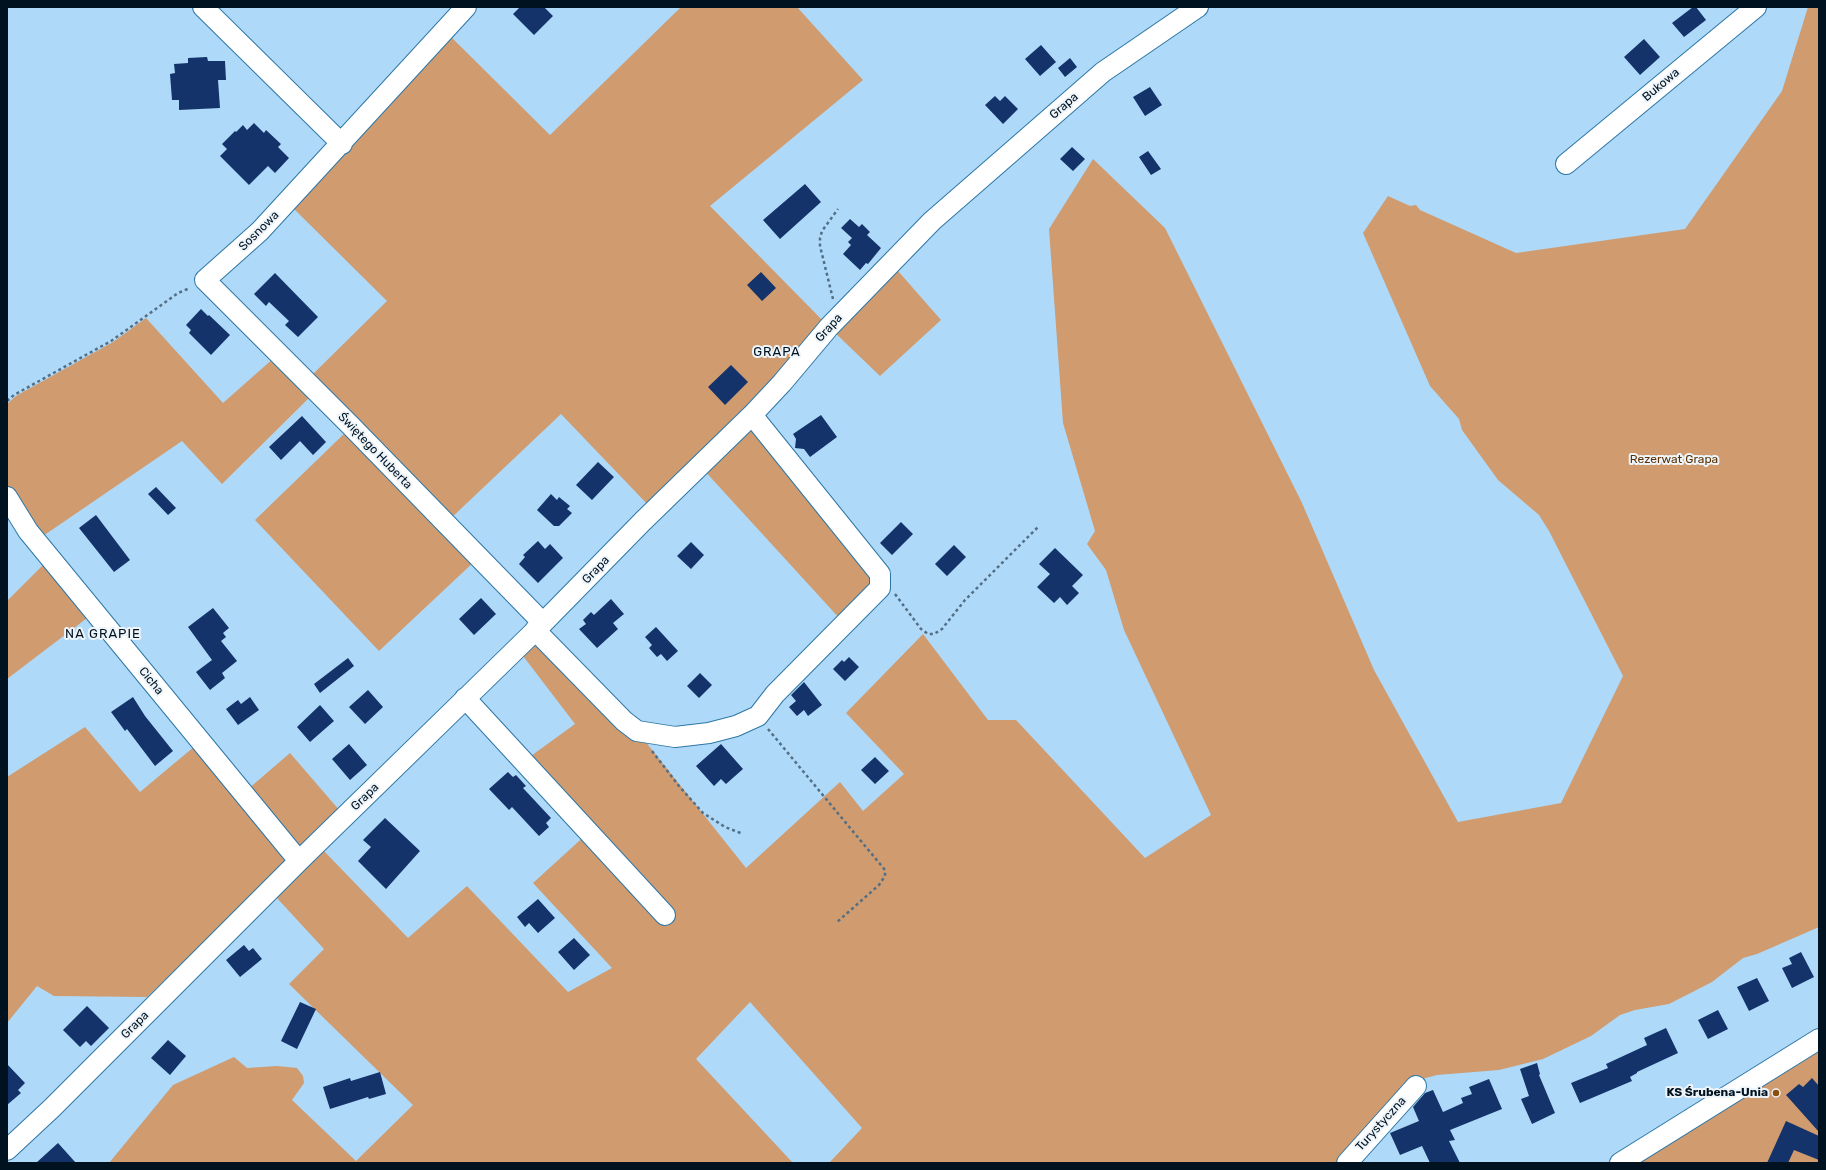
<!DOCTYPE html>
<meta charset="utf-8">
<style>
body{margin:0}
#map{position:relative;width:1826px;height:1170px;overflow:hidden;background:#afd9f8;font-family:Rubik,sans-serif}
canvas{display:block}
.frame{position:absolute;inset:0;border:8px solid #001220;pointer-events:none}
</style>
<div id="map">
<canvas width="1826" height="1170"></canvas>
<div class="frame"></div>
</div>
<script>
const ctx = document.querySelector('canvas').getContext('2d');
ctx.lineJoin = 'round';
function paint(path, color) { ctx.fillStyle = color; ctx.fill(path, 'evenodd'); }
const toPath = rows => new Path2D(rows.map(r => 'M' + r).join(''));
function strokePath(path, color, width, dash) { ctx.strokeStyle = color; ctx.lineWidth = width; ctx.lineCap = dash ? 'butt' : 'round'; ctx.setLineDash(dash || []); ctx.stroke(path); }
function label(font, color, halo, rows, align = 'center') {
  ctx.font = font + ' Rubik,sans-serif'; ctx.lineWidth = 4; ctx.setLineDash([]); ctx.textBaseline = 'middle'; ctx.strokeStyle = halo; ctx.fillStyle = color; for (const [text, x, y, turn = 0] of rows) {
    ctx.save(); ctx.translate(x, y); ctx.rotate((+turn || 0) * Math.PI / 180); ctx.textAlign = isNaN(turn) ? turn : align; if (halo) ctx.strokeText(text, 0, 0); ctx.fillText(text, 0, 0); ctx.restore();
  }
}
paint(toPath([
 [681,7,797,7,863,80,710,206,829,327,891,263,941,320,880,376,829,327,650,507,561,414,449,520,310,377,387,301,289,204,447,33,550,135],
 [1808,7,1819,7,1819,927,1757,954,1743,958,1712,982,1669,1004,1635,1010,1620,1015,1591,1036,1543,1059,1499,1070,1437,1075,1407,1083,1336,1163,829,1163,862,1128,750,1002,696,1059,793,1163,109,1163,173,1085,234,1057,247,1068,277,1066,297,1068,303,1076,304,1083,292,1100,356,1161,413,1105,289,984,324,949,276,897,323,850,408,938,467,886,568,992,612,968,533,883,589,832,524,761,575,724,517,648,535,630,637,731,746,868,840,782,863,811,904,774,846,713,923,634,988,720,1016,720,1145,858,1211,815,1124,630,1106,570,1087,544,1095,531,1063,423,1049,229,1093,159,1165,228,1302,503,1374,670,1458,822,1561,803,1623,676,1549,531,1539,515,1498,480,1462,430,1459,419,1430,386,1363,233,1388,196,1410,206,1416,205,1420,210,1516,253,1685,229,1782,91],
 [146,318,223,403,275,357,313,394,222,484,182,441,40,538,7,490,7,404,16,396,113,342],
 [751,420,872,577,873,586,841,620,702,468],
 [348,430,477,559,379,651,255,520],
 [50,558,95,612,7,679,7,601],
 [85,727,140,792,201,741,247,790,290,753,340,811,147,997,54,996,37,986,7,1023,7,777],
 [1819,1039,1819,1163,1620,1163]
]), '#cf9b6f');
paint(toPath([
 [520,7,544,7,553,16,534,35,513,14],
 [1693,7,1696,7,1706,20,1684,37,1672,23],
 [1644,39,1660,57,1640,75,1624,57],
 [1041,45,1056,62,1040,76,1025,59],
 [207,57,208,61,225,61,226,80,218,80,220,108,179,110,179,100,172,100,170,74,175,73,174,64,188,63,188,58],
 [1070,58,1077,67,1065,77,1058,68],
 [1150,87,1162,105,1145,116,1133,97],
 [995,96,1000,101,1005,96,1018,109,1003,124,985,105],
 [254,123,264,133,266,130,281,144,278,147,289,158,275,173,268,166,249,185,220,156,227,149,222,144,235,131,236,132,243,125,247,130],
 [1072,147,1085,159,1073,171,1060,159],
 [1148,151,1161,169,1151,175,1139,157],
 [805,184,821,202,780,239,763,220],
 [850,219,859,227,862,224,870,232,867,235,881,248,868,264,866,263,860,270,843,254,851,245,848,242,852,238,841,228],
 [761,272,776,288,762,301,747,285],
 [275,273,318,317,298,337,285,325,289,321,269,302,266,306,254,294],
 [201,309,208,316,209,315,230,335,211,355,189,333,191,330,186,325],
 [731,365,748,382,725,405,708,387],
 [821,415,837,437,810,457,804,449,795,448,796,439,793,434],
 [302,416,326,442,313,455,300,441,281,460,269,447],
 [598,462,614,477,592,500,576,485],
 [156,487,176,508,168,515,148,494],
 [551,494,557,500,559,497,570,506,567,509,572,513,559,526,554,526,537,510],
 [96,515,130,560,114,572,79,528],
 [901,522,913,534,892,555,880,543],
 [538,541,545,549,550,544,563,558,538,583,519,564,525,557,523,555],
 [691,542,704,555,691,569,677,556],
 [954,545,966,557,947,576,935,564],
 [1055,548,1083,575,1072,586,1079,593,1067,605,1060,597,1054,603,1037,587,1050,574,1039,564],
 [481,598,496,614,474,635,459,619],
 [611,599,624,614,613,623,618,629,597,648,579,629,586,624,583,620,591,612,594,615],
 [213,608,229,628,223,633,226,637,221,641,237,661,222,673,225,678,210,690,196,672,212,660,188,627],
 [656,627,678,651,667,661,661,654,657,657,649,648,652,645,645,637],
 [849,657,859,667,845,681,833,669,842,660,844,662],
 [348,658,354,666,320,693,314,684],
 [700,673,712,685,699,698,687,686],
 [804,682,822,705,808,716,804,710,797,716,789,707,796,701,791,695],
 [368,690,383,707,365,724,349,707],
 [133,697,145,716,173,751,155,766,127,729,125,731,111,712],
 [250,697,259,710,238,725,226,709,238,700,241,704],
 [320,705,334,721,310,742,297,727],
 [349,744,367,765,350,780,332,759],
 [721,744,743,769,726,784,721,779,714,786,696,766],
 [875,757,889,771,875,784,861,770],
 [508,772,513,777,516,775,526,786,523,788,551,818,546,823,549,827,539,836,512,807,509,810,489,789],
 [385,818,420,851,386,889,358,861,371,847,363,840],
 [538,899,555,918,538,933,529,923,525,927,517,917],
 [574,938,590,955,574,970,558,952],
 [244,945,249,951,253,948,262,959,240,977,226,960],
 [1801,952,1814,977,1792,988,1782,968,1792,964,1789,958],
 [1757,978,1769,1001,1749,1011,1737,987],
 [300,1002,316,1009,297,1049,281,1041],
 [87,1006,109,1028,91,1046,86,1041,80,1047,63,1030],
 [1718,1010,1728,1029,1708,1039,1698,1020],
 [1666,1028,1678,1053,1637,1072,1637,1073,1630,1077,1632,1081,1580,1103,1571,1083,1608,1068,1606,1064,1647,1045,1644,1038],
 [168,1040,186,1056,170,1075,151,1058],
 [1537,1063,1540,1074,1539,1075,1555,1113,1532,1124,1521,1099,1529,1096,1520,1069],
 [7,1064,25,1083,18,1090,21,1093,7,1105],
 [380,1072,386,1094,369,1099,368,1097,330,1109,323,1087,350,1078,351,1081],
 [1812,1078,1819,1086,1819,1132,1786,1095,1799,1084,1803,1087],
 [1489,1079,1502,1109,1450,1130,1455,1140,1449,1141,1460,1163,1430,1163,1422,1146,1400,1155,1390,1133,1419,1121,1413,1107,1425,1093,1433,1090,1443,1112,1463,1103,1461,1098,1472,1094,1469,1087],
 [1786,1121,1819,1136,1819,1160,1794,1150,1788,1163,1767,1163],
 [58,1143,76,1163,36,1163]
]), '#13336a');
const minor = toPath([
 [203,7,342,144],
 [466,7,260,231,205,280,351,426,543,623],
 [1566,164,1756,7],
 [7,497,28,531,299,861],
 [535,630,624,721,637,731,675,737,709,733,736,726,758,716,775,694,880,588,880,574,752,415],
 [465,698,665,915],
 [7,1150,52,1108,299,861,543,623,643,521,752,415,782,383,829,327,932,221,1103,72,1198,7],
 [1347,1163,1416,1086],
 [1620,1163,1819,1039]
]);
strokePath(minor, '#2d77a6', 22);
strokePath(toPath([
 [833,299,820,246,820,238,822,231,838,209],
 [7,401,14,395,111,341,178,293,190,288],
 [895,594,921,629,928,634,934,634,942,629,965,600,1039,526],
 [768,729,885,870,885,876,879,885,836,923],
 [652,751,679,786,703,813,725,827,743,834]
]), '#526f85', 2.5, [3, 3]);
strokePath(minor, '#fff', 20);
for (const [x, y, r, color] of [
 [1776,1093,4,"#8a4e0c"]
]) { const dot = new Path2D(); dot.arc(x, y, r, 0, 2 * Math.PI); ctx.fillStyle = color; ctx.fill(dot); strokePath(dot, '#eef5fa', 1.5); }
label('12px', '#001220', '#eef5fa', [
 ["Bukowa",1661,85,-40],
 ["Grapa",1064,106,-41],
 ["Sosnowa",259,231,-45],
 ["Grapa",829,328,-48],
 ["Świętego Huberta",375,451,46],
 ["Grapa",596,570,-46],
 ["Cicha",151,681,51],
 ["Grapa",365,797,-44],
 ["Grapa",135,1025,-45],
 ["Turystyczna",1381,1124,-48]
]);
label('12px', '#5c3205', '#eef5fa', [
 ["Rezerwat Grapa",1674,460]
]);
label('bold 12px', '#001220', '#eef5fa', [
 ["KS Śrubena-Unia",1768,1093]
], 'right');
ctx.letterSpacing = '1px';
label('13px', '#001220', '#eef5fa', [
 ["GRAPA",777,352],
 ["NA GRAPIE",103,634]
]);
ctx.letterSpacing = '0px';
</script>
